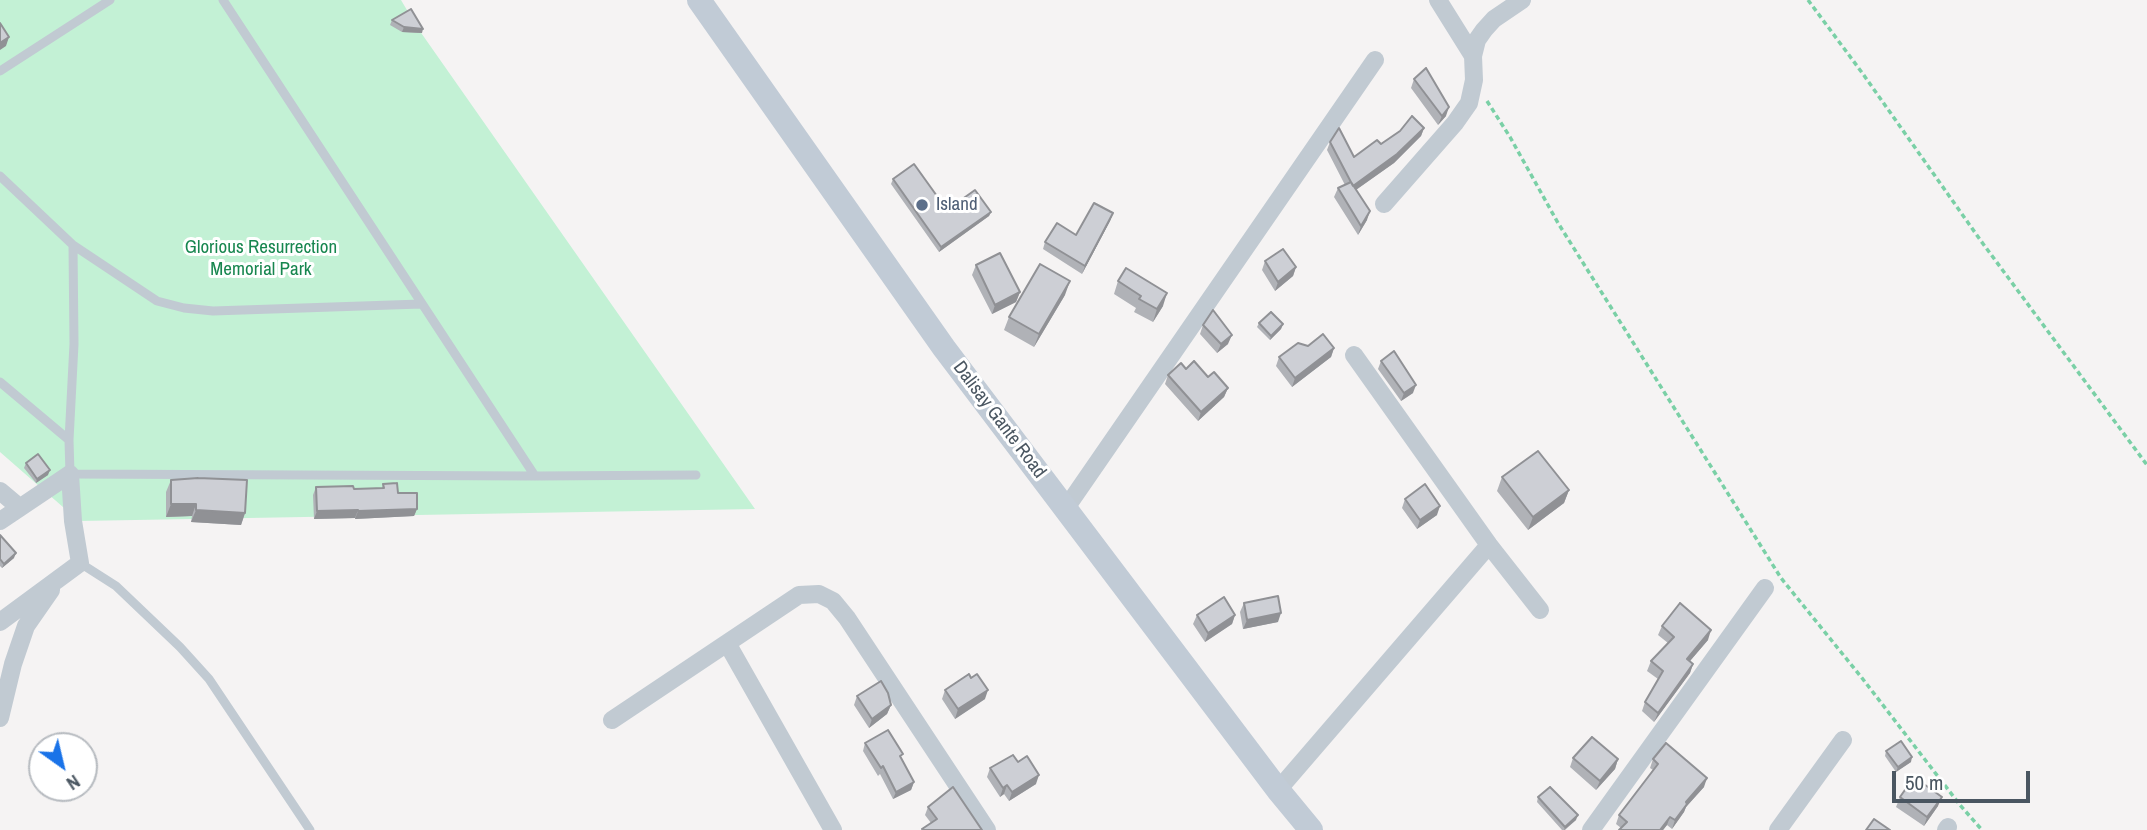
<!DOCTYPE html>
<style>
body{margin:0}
#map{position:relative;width:2147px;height:830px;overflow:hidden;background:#f5f3f3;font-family:"Archivo Narrow",sans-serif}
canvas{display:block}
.north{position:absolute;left:28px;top:732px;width:70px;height:70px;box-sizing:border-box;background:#fff;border:2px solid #b7bbc0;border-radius:50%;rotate:146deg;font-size:19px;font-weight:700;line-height:28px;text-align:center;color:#4a5661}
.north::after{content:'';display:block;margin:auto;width:24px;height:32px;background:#1a73e8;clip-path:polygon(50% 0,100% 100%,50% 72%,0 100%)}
.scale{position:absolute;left:1892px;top:771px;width:138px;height:32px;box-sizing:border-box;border:4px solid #4a5661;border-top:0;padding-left:9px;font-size:21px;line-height:24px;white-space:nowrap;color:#4a5661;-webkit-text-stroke:5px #fff;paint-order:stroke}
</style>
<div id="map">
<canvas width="2147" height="830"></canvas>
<div class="north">N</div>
<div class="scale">50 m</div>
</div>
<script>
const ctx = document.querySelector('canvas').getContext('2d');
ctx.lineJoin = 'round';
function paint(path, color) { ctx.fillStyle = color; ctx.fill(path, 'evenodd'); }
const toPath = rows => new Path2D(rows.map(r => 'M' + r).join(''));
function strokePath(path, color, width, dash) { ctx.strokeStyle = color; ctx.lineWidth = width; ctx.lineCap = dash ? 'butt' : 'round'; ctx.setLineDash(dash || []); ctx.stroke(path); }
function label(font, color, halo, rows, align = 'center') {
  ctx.font = font + ' "Archivo Narrow",sans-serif'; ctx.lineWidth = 6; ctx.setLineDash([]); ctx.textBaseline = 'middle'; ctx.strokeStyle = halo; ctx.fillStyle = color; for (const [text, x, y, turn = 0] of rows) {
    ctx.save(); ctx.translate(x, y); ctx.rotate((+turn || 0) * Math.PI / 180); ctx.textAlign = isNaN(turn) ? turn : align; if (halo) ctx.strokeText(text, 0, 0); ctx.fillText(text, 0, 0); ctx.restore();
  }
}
paint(toPath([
 [0,0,401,0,417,27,755,509,79,521,0,452]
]), '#c3f1d5');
strokePath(toPath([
 [1808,0,1863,74,1981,241,2147,465],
 [1487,101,1510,137,1558,223,1781,578,1862,678,1960,805,1982,830]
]), '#7ad0a6', 3.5, [5, 3.5]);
strokePath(toPath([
 [223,0,535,476,696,475],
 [0,71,110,0],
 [0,176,73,245,157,301,184,308,213,311,421,304],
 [73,245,74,344,69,440,70,474,535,476],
 [0,382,69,440],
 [80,563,116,586,180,647,209,679,310,830]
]), '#c1cad2', 9);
strokePath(toPath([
 [1438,0,1473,56],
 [1384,204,1455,123,1469,103,1474,80,1473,56,1477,40,1484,30,1494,19,1522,0],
 [1354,355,1489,545,1540,610],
 [0,491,19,507],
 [1066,508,1375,60],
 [0,521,70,474,73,521,80,563,0,622],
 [727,643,833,830],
 [0,718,13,664,26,626,51,590],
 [612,720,799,595,819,594,833,601,847,618,987,830],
 [1278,790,1489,545],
 [1591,830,1765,588],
 [1778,830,1843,740],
 [1946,830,1948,827]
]), '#c1cad2', 18);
strokePath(toPath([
 [699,0,944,348,1278,790,1311,830]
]), '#c1cbd6', 24);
paint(toPath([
 [392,20,422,33,402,32,390,25],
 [1414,79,1446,116,1438,125,1411,88],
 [1424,128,1421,136,1394,163,1356,190,1367,220,1358,235,1334,197,1338,188,1345,185,1327,150,1330,142,1354,157,1381,144],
 [893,179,947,210,991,212,989,216,939,252,891,184],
 [1113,213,1110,221,1082,274,1043,249,1045,242,1076,235],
 [1265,261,1296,267,1293,276,1275,291,1262,270],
 [976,265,1020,292,1016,302,992,314,972,275],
 [1118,281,1163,306,1153,322,1134,312,1136,308,1114,294],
 [1065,295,1034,347,1004,330,1009,317],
 [1259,323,1283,324,1281,329,1270,340,1257,327],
 [1203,325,1228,344,1217,353,1200,334],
 [1308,346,1334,348,1331,357,1292,387,1276,366,1279,357],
 [1381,361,1413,393,1401,401,1378,369],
 [1186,369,1208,377,1228,388,1224,397,1198,421,1165,384,1168,375],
 [26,463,48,475,36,483,24,468],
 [1502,477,1569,490,1564,503,1528,530,1497,491],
 [171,480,245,513,241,525,191,522,192,516,166,517,166,492],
 [383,484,398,493,417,509,414,516,355,519,355,518,314,519,313,495,316,487,354,489,382,488],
 [1405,499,1437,515,1417,529,1402,508],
 [0,535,14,558,2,568,0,566],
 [1244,603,1278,622,1243,629,1240,612],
 [1197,615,1235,615,1232,624,1205,642,1193,624],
 [1662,626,1708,640,1690,661,1693,664,1690,673,1654,722,1642,711,1645,702,1658,679,1647,671,1651,661,1668,643,1658,635],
 [945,690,985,699,955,719,942,699],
 [857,696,891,705,887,714,869,728,854,705],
 [865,743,901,758,914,782,911,790,893,799,880,774,878,776,863,751],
 [1886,751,1911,762,1896,772,1885,756],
 [1573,758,1618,759,1615,769,1596,790,1570,767],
 [1653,759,1704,787,1686,807,1684,812,1672,829,1667,825,1663,830,1619,830,1621,828,1616,824,1619,815,1653,770,1650,768],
 [1018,762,1036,784,1009,801,1004,794,1000,797,987,777,990,768],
 [1538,797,1576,820,1565,830,1562,830,1537,802],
 [1900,797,1938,806,1924,826,1896,807],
 [928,807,980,829,982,830,922,830,931,823,925,815]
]), '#b0b2b7');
paint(toPath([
 [404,27,423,29,422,33,402,32],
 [9,37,6,46,0,50,0,43],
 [1449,107,1446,116,1438,125,1442,116],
 [1424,128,1421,136,1394,163,1350,194,1353,186],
 [1370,211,1367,220,1358,235,1361,226],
 [991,212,989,216,939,252,941,247],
 [1113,213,1110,221,1082,274,1085,266],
 [1296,267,1293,276,1275,291,1278,282],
 [1070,281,1065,295,1034,347,1039,334],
 [1020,292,1016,302,992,314,995,305],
 [1167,293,1163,306,1153,322,1157,309],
 [1283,324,1281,329,1270,340,1271,336],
 [1232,335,1228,344,1217,353,1221,344],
 [1334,348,1331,357,1292,387,1295,378],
 [1416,385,1413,393,1401,401,1404,393],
 [1228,388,1224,397,1198,421,1201,412],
 [50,470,48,475,36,483,37,479],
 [1569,490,1564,503,1528,530,1533,517],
 [171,504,196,504,192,516,166,517],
 [1440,506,1437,515,1417,529,1420,520],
 [417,509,414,516,355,519,358,511],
 [196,510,245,513,241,525,191,522],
 [358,510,355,518,314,519,317,511],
 [16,553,14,558,2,568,4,564],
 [1281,613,1278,622,1243,629,1247,620],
 [1235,615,1232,624,1205,642,1208,633],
 [1711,630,1708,640,1684,668,1687,659],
 [1693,664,1690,673,1654,722,1658,713],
 [988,690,985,699,955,719,958,709],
 [891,705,887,714,869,728,872,719],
 [1912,757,1911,762,1896,772,1898,767],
 [1618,759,1615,769,1596,790,1600,781],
 [1039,775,1036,784,1009,801,1012,792],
 [1707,778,1704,787,1686,807,1684,812,1672,829,1675,820,1686,802],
 [914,782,911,790,893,799,896,792],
 [1007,785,1004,794,1000,797,1003,788],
 [1942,797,1938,806,1924,826,1927,817],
 [1578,815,1576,820,1564,830,1565,827],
 [1670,817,1667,825,1663,830,1660,830]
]), '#909195');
const building = toPath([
 [411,9,423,29,404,27,392,20,411,9],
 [0,23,9,37,0,43,0,23],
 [1426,68,1449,107,1442,116,1414,79,1426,68],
 [1412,116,1424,128,1397,154,1353,186,1330,142,1339,128,1354,157,1377,140,1381,144,1400,131,1412,116],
 [914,164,947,210,975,190,991,212,941,247,893,179,914,164],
 [1351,182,1370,211,1361,226,1338,188,1351,182],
 [1094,203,1113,213,1085,266,1045,242,1057,223,1076,235,1094,203],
 [1283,249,1296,267,1278,282,1265,261,1283,249],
 [1000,253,1020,292,995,305,976,265,1000,253],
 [1040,264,1070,281,1039,334,1009,317,1040,264],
 [1126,268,1167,293,1157,309,1139,299,1141,296,1118,281,1126,268],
 [1213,310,1232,335,1221,344,1203,325,1213,310],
 [1271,312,1283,324,1271,336,1259,323,1271,312],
 [1323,334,1334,348,1295,378,1279,357,1298,343,1308,346,1323,334],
 [1394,351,1416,385,1404,393,1381,361,1394,351],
 [1194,361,1208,377,1214,372,1228,388,1201,412,1168,375,1181,363,1186,369,1194,361],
 [1538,451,1569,490,1533,517,1502,477,1538,451],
 [38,454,50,470,37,479,26,463,38,454],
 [198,478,247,480,245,513,196,510,196,504,171,504,171,480,198,478],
 [397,483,398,493,417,493,417,509,358,511,358,510,317,511,316,487,353,486,354,489,384,488,383,484,397,483],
 [1425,484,1440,506,1420,520,1405,499,1425,484],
 [0,535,16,553,4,564,0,559,0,535],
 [1278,596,1281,613,1247,620,1244,603,1278,596],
 [1224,597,1235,615,1208,633,1197,615,1224,597],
 [1680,603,1711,630,1687,659,1693,664,1658,713,1645,702,1663,671,1651,661,1674,637,1662,626,1680,603],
 [969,674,971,678,977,674,988,690,958,709,945,690,969,674],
 [881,681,888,693,891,705,872,719,857,696,881,681],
 [888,730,903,754,900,756,914,782,896,792,883,766,881,768,865,743,888,730],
 [1592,737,1618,759,1600,781,1573,758,1592,737],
 [1901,741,1912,757,1898,767,1886,751,1901,741],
 [1666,743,1707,778,1686,802,1687,804,1675,820,1670,817,1660,830,1619,830,1627,822,1619,815,1658,764,1653,759,1666,743],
 [1013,755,1018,762,1027,756,1039,775,1012,792,1007,785,1003,788,990,768,1013,755],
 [1914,777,1942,797,1927,817,1900,797,1914,777],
 [953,787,982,830,923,830,922,829,937,819,928,807,953,787],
 [1550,787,1578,815,1565,827,1538,797,1550,787],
 [1874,819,1890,830,1866,830,1874,819]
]);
paint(building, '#cdcfd5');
strokePath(building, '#909195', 2);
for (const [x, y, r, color] of [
 [922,205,7,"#5c6f8a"]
]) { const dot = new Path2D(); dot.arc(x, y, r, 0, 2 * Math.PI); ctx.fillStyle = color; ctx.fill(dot); strokePath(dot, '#fff', 2.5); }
label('19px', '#4e5e75', '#fff', [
 ["Island",936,205]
], 'left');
label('19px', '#17864f', '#fff', [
 ["Glorious Resurrection",261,248],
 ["Memorial Park",261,270]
]);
label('19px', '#4a5661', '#fff', [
 ["Dalisay Gante Road",999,420,53]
]);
</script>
